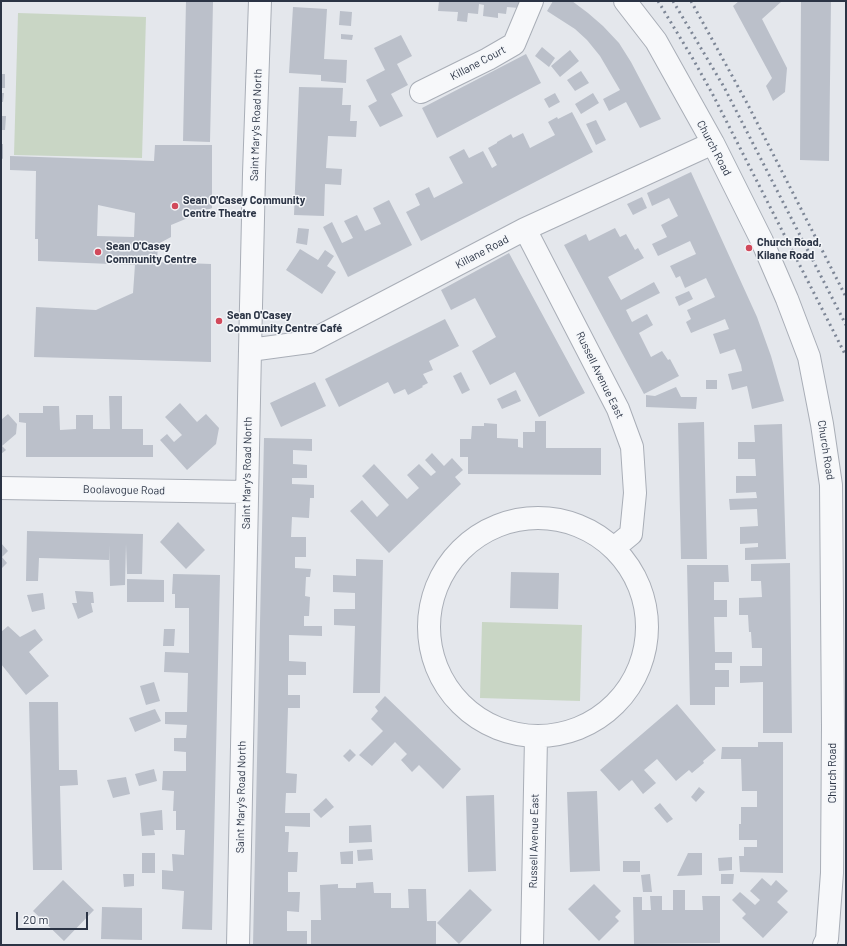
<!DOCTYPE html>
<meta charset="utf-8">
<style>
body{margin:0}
#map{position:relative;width:847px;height:946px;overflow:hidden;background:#e4e7ec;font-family:Barlow,sans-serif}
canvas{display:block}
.frame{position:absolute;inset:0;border:2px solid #2b3445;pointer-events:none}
.scale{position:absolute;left:16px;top:912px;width:72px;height:18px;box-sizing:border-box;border:2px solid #2b3445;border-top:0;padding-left:5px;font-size:12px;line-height:14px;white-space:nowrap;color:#2b3445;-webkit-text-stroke:3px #f4f6f9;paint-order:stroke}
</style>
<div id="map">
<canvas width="847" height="946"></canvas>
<div class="frame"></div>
<div class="scale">20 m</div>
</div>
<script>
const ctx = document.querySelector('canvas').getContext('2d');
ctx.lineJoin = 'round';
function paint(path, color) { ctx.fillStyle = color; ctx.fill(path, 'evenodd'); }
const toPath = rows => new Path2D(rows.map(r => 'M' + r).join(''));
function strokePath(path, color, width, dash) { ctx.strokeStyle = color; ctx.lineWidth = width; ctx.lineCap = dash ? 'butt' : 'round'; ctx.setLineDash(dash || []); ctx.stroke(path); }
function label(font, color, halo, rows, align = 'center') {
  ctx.font = font + ' Barlow,sans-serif'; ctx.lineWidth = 3; ctx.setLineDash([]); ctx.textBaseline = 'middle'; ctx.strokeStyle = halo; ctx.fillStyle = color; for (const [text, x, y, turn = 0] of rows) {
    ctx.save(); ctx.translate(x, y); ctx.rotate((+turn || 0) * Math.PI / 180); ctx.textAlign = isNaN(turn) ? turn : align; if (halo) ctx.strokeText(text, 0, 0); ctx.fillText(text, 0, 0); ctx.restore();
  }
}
paint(toPath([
 [18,13,146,17,142,158,14,155],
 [482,622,582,625,580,701,480,698]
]), '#c9d6c5');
paint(toPath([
 [186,1,213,2,210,142,183,141],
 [439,1,519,1,519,8,507,7,506,14,498,13,498,18,483,16,484,5,479,4,478,14,468,13,467,22,457,21,458,12,438,11],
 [553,1,572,1,588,13,603,26,619,43,631,62,661,119,640,128,626,102,609,111,603,99,620,90,600,56,587,40,575,29,547,11],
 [739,1,781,2,762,19,787,68,785,92,773,101,766,86,772,78,733,6],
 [801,1,831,1,829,161,800,160],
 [293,7,327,9,324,59,347,60,346,83,321,81,321,75,289,73],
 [340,11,352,12,351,26,339,25],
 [341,34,353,35,352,40,341,39],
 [401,35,412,56,397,64,408,85,391,94,403,116,380,127,368,106,377,101,366,80,385,70,374,48],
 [542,47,555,58,549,67,535,56],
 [570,50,579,61,560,77,551,66],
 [526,54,541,83,437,138,422,108],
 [581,71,589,83,575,91,567,80],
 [1,74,5,74,5,88,1,88],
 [299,87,343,88,342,105,351,105,350,121,357,121,356,137,328,136,326,168,342,169,341,185,325,184,324,216,294,215],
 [1,93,4,93,3,102,1,102],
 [555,93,560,102,549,108,544,99],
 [593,93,599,103,581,114,575,104],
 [572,112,593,152,421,241,406,212,420,205,415,194,429,187,434,198,463,183,449,157,464,149,469,158,483,151,492,168,497,165,488,148,497,143,497,142,511,134,513,138,523,133,530,148,555,135,548,122,557,117,558,119],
 [1,116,6,116,5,130,1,130],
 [596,120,606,140,596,145,586,124],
 [1,144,3,144,3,159,1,158],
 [155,145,212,145,212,208,171,225,171,237,158,244,157,262,211,264,211,362,34,357,36,307,96,310,133,293,135,265,38,261,38,239,35,239,36,171,10,170,10,156,154,161],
 [98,205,135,213,134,237,97,236],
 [691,172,757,317,771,356,784,401,752,409,747,386,732,390,728,374,742,371,741,365,735,349,720,354,713,334,729,329,725,319,691,333,686,322,691,319,687,310,715,297,706,278,685,288,680,276,676,278,670,266,696,254,690,241,658,256,652,244,667,237,661,225,678,216,669,198,652,206,647,193],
 [642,197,647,208,633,215,627,204],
 [389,200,412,245,348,277,323,227,332,222,342,243,353,238,344,221,357,215,365,231,381,224,373,208],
 [298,228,309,229,307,245,296,243],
 [615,228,620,237,626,234,635,250,638,248,644,258,608,277,621,300,654,282,660,293,626,310,632,322,647,314,653,325,639,333,651,357,662,351,668,360,670,359,679,376,644,394,564,245,586,234,589,241],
 [300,249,318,260,325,250,334,256,327,266,336,272,322,294,286,270],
 [509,253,585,393,539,417,515,372,490,385,472,351,496,337,475,298,451,310,441,290],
 [689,291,693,299,679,306,675,297],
 [445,319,459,346,429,361,433,370,423,374,428,383,422,386,423,387,408,395,405,389,394,394,388,382,339,407,325,379],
 [461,372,470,390,462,394,453,376],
 [706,380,717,380,717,389,706,389],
 [315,382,326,406,281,427,270,403],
 [676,387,681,397,697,397,696,409,646,407,646,395,655,396],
 [516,390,521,401,502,409,497,399],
 [109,396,122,396,122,429,143,429,143,445,153,445,153,457,26,457,26,423,19,422,19,413,43,413,43,406,59,406,60,430,76,429,76,415,93,415,93,429,110,429],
 [180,403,197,422,206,414,219,428,216,444,187,470,160,440,167,434,174,442,182,435,165,417],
 [8,414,17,424,16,434,2,446,6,450,1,454,1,420],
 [535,421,546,421,546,448,601,448,601,475,468,474,468,457,460,457,460,439,471,439,472,426,484,426,484,423,497,424,497,438,518,439,518,447,523,448,523,432,535,432],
 [704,422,707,559,681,559,678,423],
 [782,424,786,559,745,560,745,548,758,547,758,543,740,544,740,527,758,526,757,509,730,510,729,499,757,498,756,492,736,493,736,476,756,476,755,459,738,459,738,442,755,442,754,425],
 [264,438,312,439,312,451,293,450,293,464,307,465,307,478,292,478,292,484,314,485,314,498,310,498,309,518,292,517,291,537,306,537,306,557,295,557,295,568,311,569,310,577,306,577,305,596,310,597,309,616,304,616,304,626,322,626,322,636,289,635,289,661,306,662,306,675,288,675,288,695,300,695,300,708,288,708,286,773,297,774,296,793,286,793,285,813,310,813,310,827,285,826,285,832,289,832,288,852,298,852,297,872,288,872,288,892,300,892,299,912,287,911,287,931,307,931,307,945,253,945],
 [432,453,444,466,452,458,463,470,455,477,461,484,389,553,350,511,362,500,377,517,389,505,362,476,374,464,407,499,419,488,407,475,419,464,431,476,436,472,425,460],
 [178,522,205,550,186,569,160,542],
 [27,531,143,534,142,574,127,574,126,544,125,585,110,586,109,545,109,560,39,558,38,581,26,581],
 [1,543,8,551,2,557,7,563,1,569],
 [356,559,383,560,380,693,353,693,355,626,334,625,334,609,355,609,355,593,333,592,333,575,356,576],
 [790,563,792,733,763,733,763,682,740,683,740,666,762,666,762,648,752,648,751,632,749,632,748,615,739,615,739,598,762,597,761,581,751,581,751,564],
 [687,565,728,565,729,582,714,582,714,600,727,600,727,617,714,617,715,652,732,652,732,663,715,663,715,670,729,670,729,687,715,687,715,705,690,705],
 [511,572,559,573,558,609,510,608],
 [173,574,220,575,212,930,182,929,184,891,162,889,162,870,173,871,172,854,184,855,184,850,185,830,176,830,176,811,173,811,174,791,162,790,163,771,186,771,186,752,174,751,174,738,186,738,187,725,165,724,165,712,187,712,188,673,164,672,165,652,189,653,189,608,175,608,175,594,172,594],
 [127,579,164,580,164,602,127,602],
 [75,591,93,592,94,603,91,603,93,612,78,619,72,603,77,603],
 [43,593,45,609,32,612,27,595],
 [8,626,20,637,35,629,43,640,29,652,49,676,26,695,1,664,1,632],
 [164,629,175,629,174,646,163,646],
 [154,682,160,701,146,705,140,686],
 [385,696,461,769,443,789,419,765,412,772,401,760,407,754,395,742,372,766,359,755,383,731,371,719,378,711,375,707],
 [29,702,58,702,59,770,77,770,78,785,60,786,62,870,33,870],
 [677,704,716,750,703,761,704,763,692,773,689,770,676,781,657,759,644,770,656,783,643,794,632,780,619,791,600,770],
 [155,709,161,721,135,732,129,718],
 [758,742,783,742,783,873,740,872,739,856,744,856,744,847,757,847,757,840,739,840,739,824,741,824,741,807,757,807,757,791,742,791,741,759,721,759,722,747,758,747],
 [350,749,356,755,349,762,343,756],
 [154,769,157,781,139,786,135,774],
 [126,777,130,794,113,798,107,780],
 [699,787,705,792,696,802,691,797],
 [597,791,600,871,570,872,567,792],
 [494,795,496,871,468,872,466,796],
 [326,798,334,807,321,818,313,810],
 [660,803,673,819,667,823,654,808],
 [162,810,163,830,154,830,155,835,142,836,140,813],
 [371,825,372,842,349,843,349,826],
 [372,849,373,860,358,861,357,850],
 [353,851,353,864,341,864,340,852],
 [142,853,155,853,155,873,142,873],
 [688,853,702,853,702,875,677,876],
 [732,857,732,870,719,871,718,858],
 [623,861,640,861,640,872,623,872],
 [123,874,134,874,134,886,124,887],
 [650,874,652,892,643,892,641,875],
 [721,874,734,874,733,884,721,884],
 [762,878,771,886,776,880,788,891,777,902,788,912,763,938,742,918,746,914,732,900,740,892,755,905,760,900,750,891],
 [63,880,94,910,64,941,33,911],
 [373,882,374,893,391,893,391,908,409,908,408,889,426,889,427,921,436,921,436,944,311,945,311,920,321,920,320,885,338,884,338,888,356,888,356,883],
 [594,884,621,911,615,917,619,921,599,941,568,909],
 [470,889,492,910,459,944,437,923],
 [673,890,685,890,685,910,703,910,702,896,720,896,720,943,634,944,633,897,642,897,642,910,651,910,650,896,662,896,662,910,673,910],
 [102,907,142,908,142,940,101,939]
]), '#bbc0ca');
const street = toPath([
 [625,1,656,41,713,143,762,241,787,299,809,357,822,424,831,485,833,727,832,873,827,939,824,945],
 [421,92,488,59,514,44,532,1],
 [525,229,618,409,632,447,635,493,631,534,614,548],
 [250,350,309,342,525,229,713,143],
 [1,488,247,492],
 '429 627a109 109 0 1 1 218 0a109 109 0 1 1-218 0Z',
 [238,945,250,350,254,174,260,1],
 [532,945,536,737]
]);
strokePath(street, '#a9aeb7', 24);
strokePath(street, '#f7f8fa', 22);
strokePath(toPath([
 [658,1,693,59,712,93,846,356],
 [673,1,724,87,846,325],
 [691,1,747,103,846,297]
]), '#7d8696', 3, [2, 4]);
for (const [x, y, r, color] of [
 [175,206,4,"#d1495b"],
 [749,248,4,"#d1495b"],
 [98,252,4,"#d1495b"],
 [219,321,4,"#d1495b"]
]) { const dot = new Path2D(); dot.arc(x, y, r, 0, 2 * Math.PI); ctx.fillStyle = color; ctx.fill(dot); strokePath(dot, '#f4f6f9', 1.5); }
label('11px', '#2b3445', '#f4f6f9', [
 ["Killane Court",478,63,-28],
 ["Saint Mary's Road North",256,125,-88],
 ["Church Road",714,148,62],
 ["Killane Road",482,252,-28],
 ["Russell Avenue East",600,375,64],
 ["Church Road",826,450,81],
 ["Saint Mary's Road North",247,473,-89],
 ["Boolavogue Road",124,490,1],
 ["Church Road",832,773,-90],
 ["Saint Mary's Road North",241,797,-89],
 ["Russell Avenue East",534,841,-89]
]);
label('bold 11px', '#2b3445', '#f4f6f9', [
 ["Sean O'Casey Community",183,200],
 ["Centre Theatre",183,213],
 ["Church Road,",757,242],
 ["Kilane Road",757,255],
 ["Sean O'Casey",106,246],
 ["Community Centre",106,259],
 ["Sean O'Casey",227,315],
 ["Community Centre Café",227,328]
], 'left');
</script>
